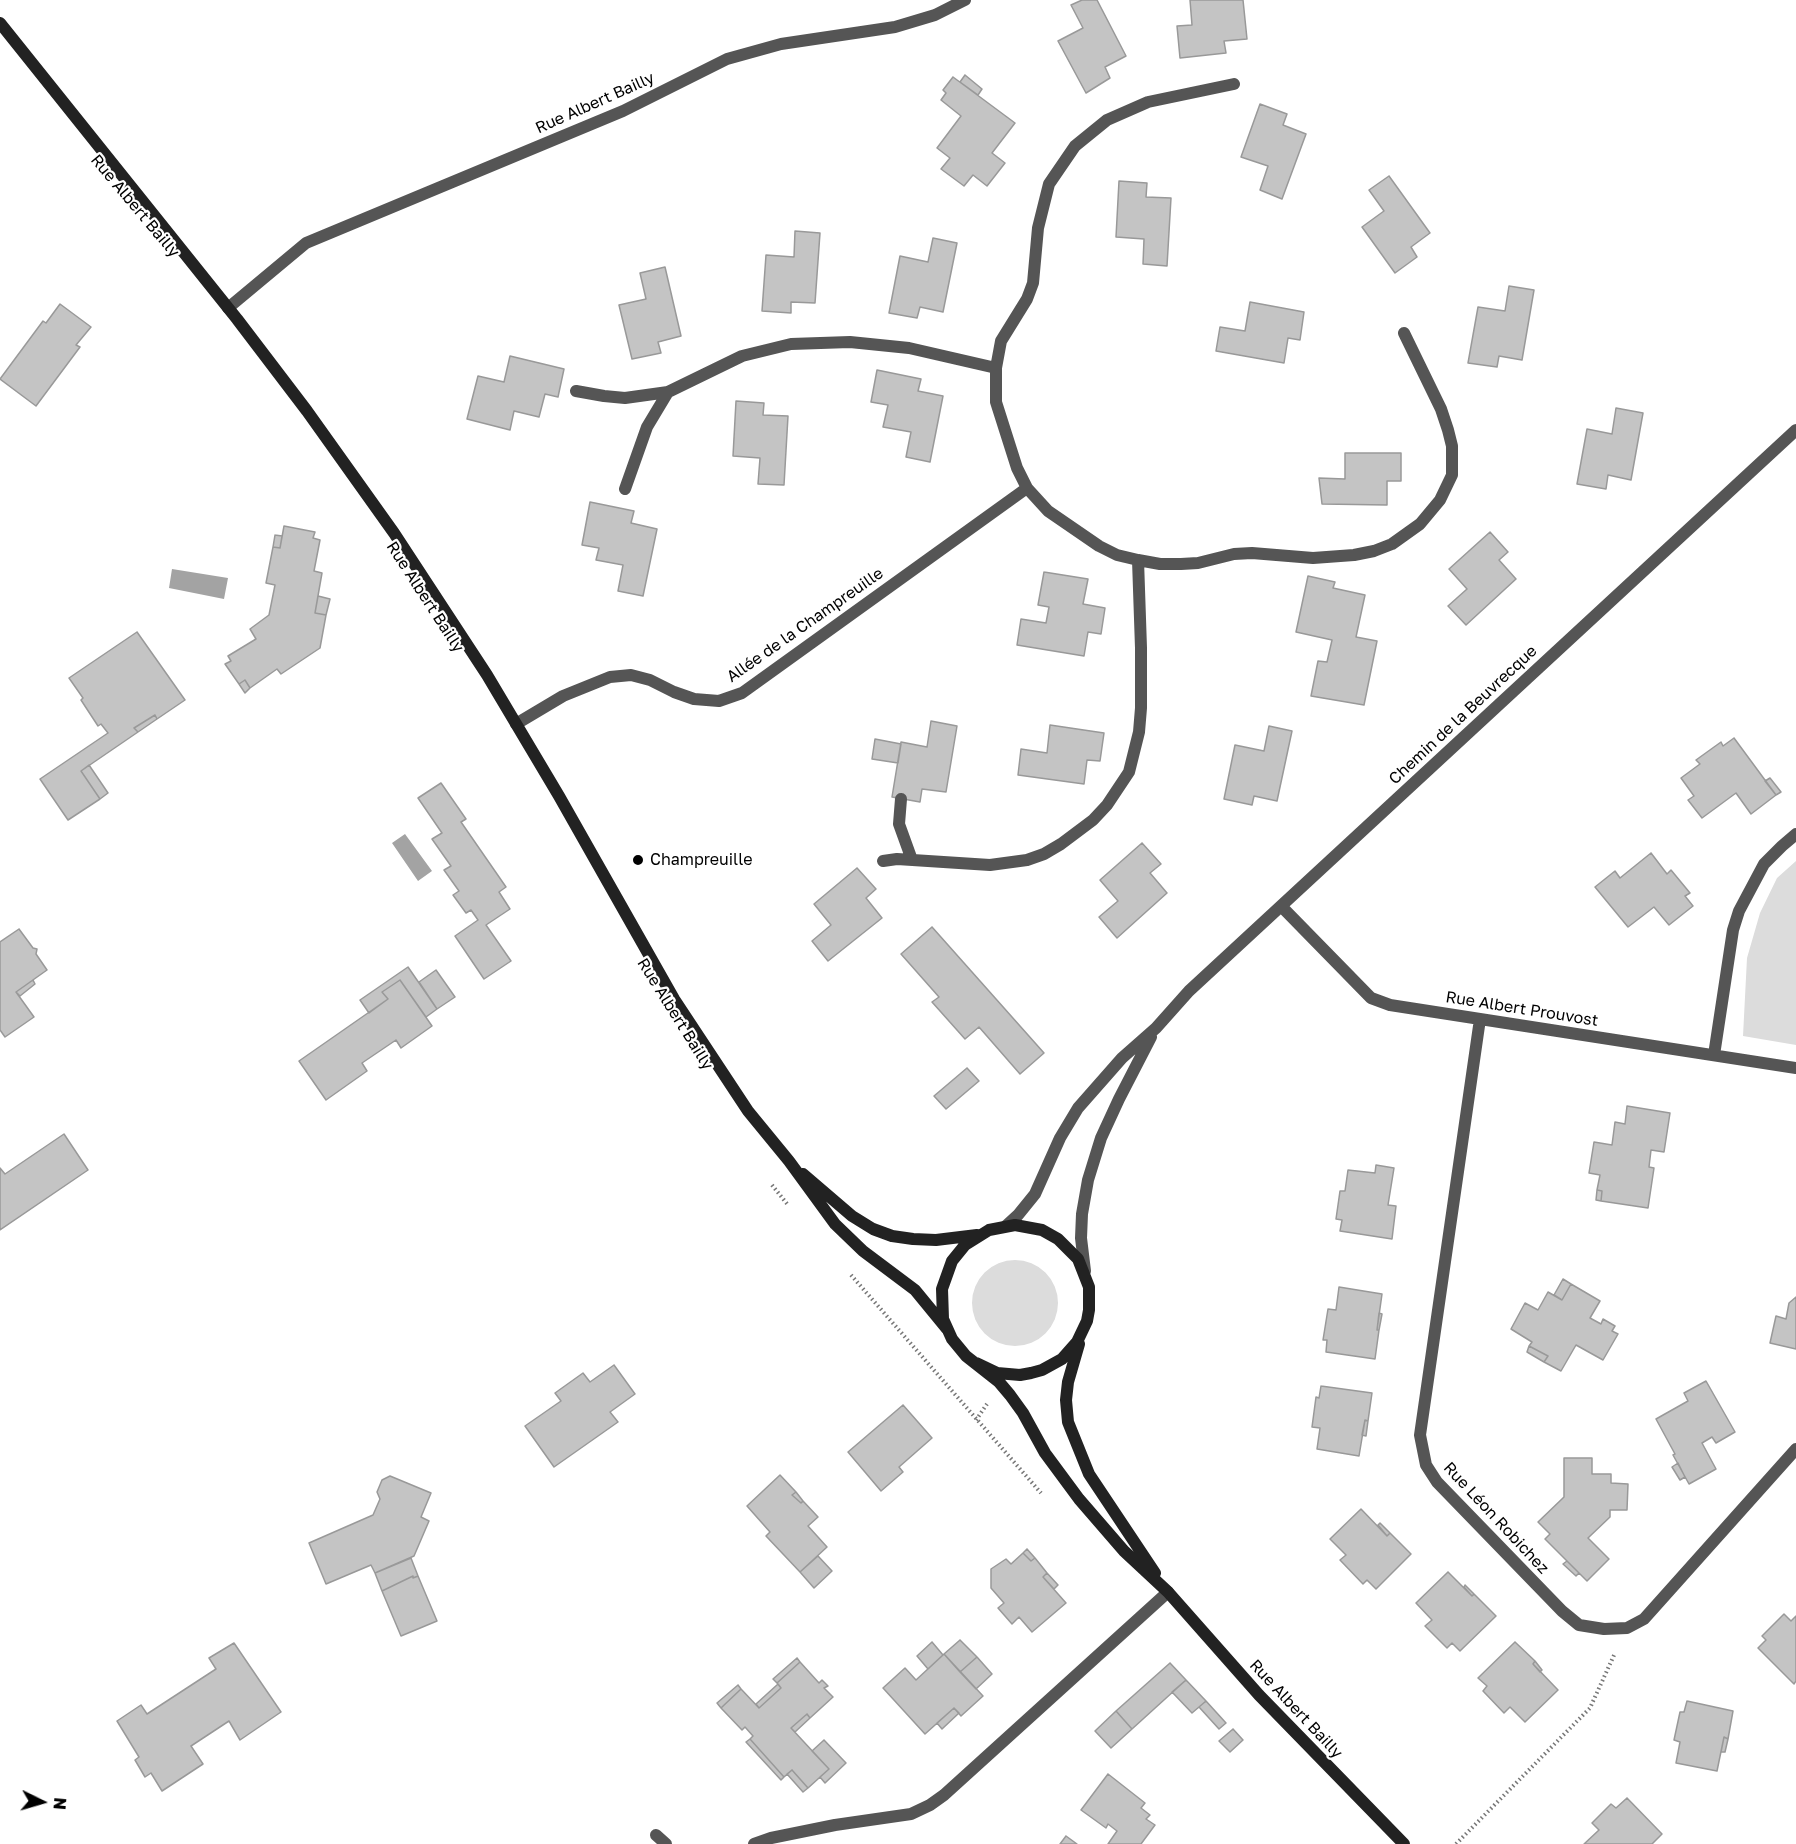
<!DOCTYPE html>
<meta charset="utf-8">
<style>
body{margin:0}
#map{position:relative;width:1796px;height:1844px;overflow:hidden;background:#fff;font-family:"Golos Text",sans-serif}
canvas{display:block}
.north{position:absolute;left:12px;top:1772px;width:60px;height:60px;-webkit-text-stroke:4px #fff;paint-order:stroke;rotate:95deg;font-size:16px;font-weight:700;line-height:24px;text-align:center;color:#000}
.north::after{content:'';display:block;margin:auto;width:21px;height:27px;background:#000;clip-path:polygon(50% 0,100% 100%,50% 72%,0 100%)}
</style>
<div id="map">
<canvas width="1796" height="1844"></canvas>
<div class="north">N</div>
</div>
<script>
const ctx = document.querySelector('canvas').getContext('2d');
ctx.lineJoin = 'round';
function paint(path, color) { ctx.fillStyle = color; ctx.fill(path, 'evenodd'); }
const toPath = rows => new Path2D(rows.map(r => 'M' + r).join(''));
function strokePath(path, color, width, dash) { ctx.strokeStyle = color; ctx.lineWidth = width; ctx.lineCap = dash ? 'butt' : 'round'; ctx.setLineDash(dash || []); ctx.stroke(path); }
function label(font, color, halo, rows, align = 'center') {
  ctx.font = font + ' "Golos Text",sans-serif'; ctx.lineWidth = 4.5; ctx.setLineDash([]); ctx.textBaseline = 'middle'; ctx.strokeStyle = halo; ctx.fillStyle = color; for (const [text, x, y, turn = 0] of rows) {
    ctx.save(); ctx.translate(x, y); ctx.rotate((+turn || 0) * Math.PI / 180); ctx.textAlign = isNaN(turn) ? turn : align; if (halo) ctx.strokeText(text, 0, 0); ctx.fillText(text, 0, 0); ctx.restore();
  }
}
paint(toPath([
 [1796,861,1796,1045,1743,1036,1747,958,1760,913,1777,878],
 '972 1303a43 43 0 1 1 86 0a43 43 0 1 1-86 0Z'
]), '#dcdcdc');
paint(toPath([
 [172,569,228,578,224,599,169,588],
 [405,834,432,871,418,881,392,843]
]), '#a3a3a3');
const building = toPath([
 [1082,0,1097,0,1126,56,1105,67,1110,78,1086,93,1058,41,1083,28,1071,5,1082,0],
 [1190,0,1243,0,1247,39,1224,41,1226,53,1180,58,1177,26,1192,25,1190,0],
 [965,75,982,89,978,95,960,82,965,75],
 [953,77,1015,123,992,153,1005,163,987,186,973,175,964,186,941,169,950,158,937,148,961,116,941,100,946,93,943,90,953,77],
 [1260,104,1287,114,1283,125,1306,134,1282,199,1260,190,1268,166,1241,157,1260,104],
 [1389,176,1430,233,1411,247,1417,257,1395,273,1362,227,1384,211,1369,190,1389,176],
 [1119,181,1147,183,1146,197,1171,198,1167,266,1143,264,1144,239,1116,237,1119,181],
 [795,231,820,233,815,303,791,302,791,313,762,311,766,255,794,257,795,231],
 [933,238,957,243,943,312,920,307,917,318,889,313,900,256,928,262,933,238],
 [665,267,681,336,658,342,661,353,632,359,619,305,646,299,640,273,665,267],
 [1509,286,1534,290,1522,360,1499,356,1497,367,1468,363,1478,307,1505,311,1509,286],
 [1250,302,1304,312,1300,340,1288,338,1284,363,1216,351,1220,327,1245,331,1250,302],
 [60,304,91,327,76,345,80,347,36,406,0,379,43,321,46,323,60,304],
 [510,356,564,369,558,397,545,394,539,417,514,411,510,430,467,419,478,376,504,382,510,356],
 [877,370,921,379,918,391,943,396,930,462,906,457,911,432,883,427,888,405,871,402,877,370],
 [736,401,764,403,763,415,788,416,784,485,758,484,760,458,733,456,736,401],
 [1616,408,1643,413,1631,480,1608,475,1606,489,1577,484,1587,429,1612,434,1616,408],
 [1345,453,1401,453,1401,481,1387,481,1387,505,1322,504,1319,478,1345,479,1345,453],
 [590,502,634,511,631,523,657,529,643,596,618,591,623,565,596,560,599,548,582,545,590,502],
 [284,526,315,532,313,538,320,540,314,571,322,573,315,613,326,615,320,648,281,674,277,669,250,688,245,680,239,684,225,664,231,661,228,656,256,639,250,629,269,615,275,585,266,583,273,547,280,548,284,526],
 [1490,532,1508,552,1499,560,1516,579,1466,625,1448,606,1467,589,1449,569,1490,532],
 [275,535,282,536,280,548,273,547,275,535],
 [1044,572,1088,579,1083,604,1105,608,1101,634,1088,632,1084,656,1017,645,1021,619,1046,623,1049,607,1038,605,1044,572],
 [1308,576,1335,582,1333,588,1365,595,1356,637,1377,641,1364,705,1311,696,1318,661,1327,662,1332,640,1296,632,1308,576],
 [318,596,330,599,326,615,315,613,318,596],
 [137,632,185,700,157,719,155,715,134,728,138,732,81,771,100,799,68,820,40,779,108,733,101,724,98,726,81,700,83,698,69,678,137,632],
 [245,680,250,688,245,693,239,684,245,680],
 [155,715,157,719,138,732,134,728,155,715],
 [931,721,957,726,946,792,922,789,920,802,892,797,901,742,927,747,931,721],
 [1050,725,1104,733,1100,761,1087,760,1084,784,1018,775,1021,749,1047,753,1050,725],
 [1269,726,1292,731,1277,801,1254,796,1252,805,1224,799,1235,745,1264,751,1269,726],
 [1734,738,1776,795,1751,814,1736,793,1702,818,1688,800,1694,796,1681,778,1700,764,1696,760,1721,742,1723,746,1734,738],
 [875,739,901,744,898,763,872,759,875,739],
 [89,765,108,793,100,799,81,771,89,765],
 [1770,778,1781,792,1776,795,1765,781,1770,778],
 [441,783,466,819,461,822,506,887,499,892,510,909,486,925,511,961,484,979,455,936,478,920,471,910,466,913,453,895,459,891,444,870,451,866,432,839,442,833,418,798,441,783],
 [1142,843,1161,864,1150,873,1167,893,1117,938,1099,917,1118,901,1100,880,1142,843],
 [1651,853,1667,874,1671,870,1690,893,1685,896,1693,906,1669,925,1654,907,1628,927,1595,887,1615,871,1620,878,1651,853],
 [857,868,876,889,866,898,882,918,828,961,812,941,831,925,814,904,857,868],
 [932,927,1044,1053,1020,1074,979,1027,965,1039,932,1002,939,997,901,954,932,927],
 [19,929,33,948,37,949,36,954,47,970,16,992,34,1017,5,1037,0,1030,0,942,19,929],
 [408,967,437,1009,426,1017,400,980,382,992,388,999,369,1013,360,1000,408,967],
 [436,970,455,997,437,1009,419,982,436,970],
 [33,980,35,984,20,996,16,992,33,980],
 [400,980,432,1026,401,1048,396,1040,362,1063,367,1071,326,1100,299,1061,388,999,382,992,400,980],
 [967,1068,979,1081,946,1109,934,1096,967,1068],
 [1627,1106,1670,1113,1664,1152,1651,1150,1649,1167,1654,1168,1648,1208,1601,1201,1602,1191,1597,1190,1600,1175,1589,1173,1594,1142,1612,1145,1615,1122,1625,1124,1627,1106],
 [64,1134,88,1170,0,1230,0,1168,5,1174,64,1134],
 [1376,1165,1394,1168,1388,1205,1396,1206,1392,1239,1340,1231,1342,1220,1336,1219,1340,1191,1345,1191,1348,1170,1375,1173,1376,1165],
 [1597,1190,1602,1191,1601,1201,1596,1200,1597,1190],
 [1563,1279,1571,1284,1562,1300,1554,1295,1563,1279],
 [1571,1284,1600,1301,1590,1318,1601,1324,1603,1319,1615,1326,1612,1331,1618,1334,1603,1360,1576,1345,1561,1371,1544,1362,1548,1356,1529,1346,1532,1342,1511,1329,1525,1303,1538,1310,1548,1292,1562,1300,1571,1284],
 [1339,1287,1382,1294,1377,1330,1379,1330,1375,1359,1326,1352,1327,1340,1323,1340,1328,1309,1336,1310,1339,1287],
 [1796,1297,1796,1349,1770,1343,1776,1316,1786,1319,1789,1303,1796,1297],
 [1379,1313,1382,1314,1379,1330,1377,1330,1379,1313],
 [1529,1346,1548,1356,1544,1362,1527,1352,1529,1346],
 [614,1365,635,1394,610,1412,618,1422,554,1467,525,1426,561,1401,555,1393,583,1373,590,1382,614,1365],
 [1706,1381,1735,1432,1716,1443,1712,1437,1702,1443,1716,1469,1689,1484,1673,1455,1675,1454,1656,1419,1688,1401,1684,1393,1706,1381],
 [1321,1386,1372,1393,1368,1421,1365,1420,1359,1456,1317,1449,1320,1428,1312,1427,1316,1397,1319,1398,1321,1386],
 [903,1405,932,1438,899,1467,903,1472,881,1491,848,1452,903,1405],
 [1365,1420,1368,1421,1366,1436,1362,1435,1365,1420],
 [1564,1458,1592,1458,1592,1474,1611,1474,1611,1483,1628,1484,1627,1510,1610,1510,1610,1517,1588,1538,1609,1559,1587,1581,1545,1539,1550,1534,1538,1522,1564,1497,1564,1458],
 [1678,1463,1685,1477,1680,1480,1672,1467,1678,1463],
 [780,1475,796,1492,792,1495,801,1503,803,1501,818,1517,808,1526,827,1547,800,1572,766,1536,770,1532,747,1506,780,1475],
 [390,1476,431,1493,421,1517,429,1521,414,1556,375,1573,371,1565,326,1584,309,1543,373,1515,380,1499,377,1492,382,1480,390,1476],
 [796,1492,803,1501,801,1503,792,1495,796,1492],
 [1361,1509,1387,1536,1390,1533,1411,1554,1376,1589,1367,1580,1363,1584,1340,1560,1346,1555,1330,1539,1361,1509],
 [1380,1523,1390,1533,1387,1536,1378,1525,1380,1523],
 [1027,1549,1035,1558,1031,1561,1023,1553,1027,1549],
 [1023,1553,1031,1561,1035,1558,1047,1573,1043,1577,1066,1603,1032,1632,1019,1617,1012,1624,998,1608,1004,1603,991,1588,991,1569,1006,1559,1011,1564,1023,1553],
 [818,1556,832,1571,814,1588,800,1572,818,1556],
 [411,1558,418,1576,413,1578,413,1576,382,1591,375,1573,411,1558],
 [1567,1561,1579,1573,1576,1576,1563,1564,1567,1561],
 [1448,1572,1472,1596,1474,1594,1496,1616,1460,1651,1452,1643,1447,1648,1425,1626,1432,1620,1416,1603,1448,1572],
 [1047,1573,1058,1585,1054,1589,1043,1577,1047,1573],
 [413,1576,413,1578,418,1576,437,1621,401,1636,382,1591,413,1576],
 [1465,1585,1474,1594,1472,1596,1464,1587,1465,1585],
 [1784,1614,1791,1621,1796,1616,1796,1681,1794,1684,1758,1648,1766,1640,1762,1636,1784,1614],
 [960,1640,977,1657,960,1672,944,1654,960,1640],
 [932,1642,943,1655,928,1669,917,1656,932,1642],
 [1515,1642,1535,1661,1533,1664,1558,1690,1525,1722,1510,1707,1504,1713,1483,1691,1487,1686,1478,1678,1515,1642],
 [234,1643,281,1712,240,1740,229,1721,191,1746,203,1764,162,1791,151,1773,145,1777,135,1760,139,1757,117,1721,141,1705,147,1714,216,1669,209,1658,234,1643],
 [944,1654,983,1696,961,1716,954,1708,925,1734,883,1688,905,1668,916,1680,944,1654],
 [977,1657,992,1674,976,1689,960,1672,977,1657],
 [797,1658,800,1662,777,1683,773,1679,797,1658],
 [1535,1661,1542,1670,1540,1672,1533,1664,1535,1661],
 [800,1662,819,1683,822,1680,828,1686,824,1688,833,1697,810,1718,807,1714,791,1728,829,1769,808,1788,792,1770,784,1777,750,1739,753,1736,745,1727,742,1730,721,1708,741,1689,759,1708,781,1688,777,1683,800,1662],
 [1170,1663,1186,1680,1132,1729,1116,1711,1170,1663],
 [1186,1680,1206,1701,1192,1713,1172,1692,1186,1680],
 [778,1684,781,1688,759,1708,756,1704,778,1684],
 [738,1685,741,1689,721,1708,717,1703,738,1685],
 [1206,1701,1226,1723,1219,1729,1199,1707,1206,1701],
 [1687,1701,1733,1711,1728,1739,1724,1737,1717,1771,1676,1763,1680,1742,1674,1740,1680,1712,1684,1712,1687,1701],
 [954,1708,959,1713,942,1729,937,1723,954,1708],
 [1116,1711,1132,1729,1111,1748,1095,1731,1116,1711],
 [807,1714,810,1718,795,1732,791,1728,807,1714],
 [1233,1729,1243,1740,1230,1752,1219,1741,1233,1729],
 [1724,1737,1728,1739,1725,1752,1721,1752,1724,1737],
 [750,1739,784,1777,781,1780,746,1742,750,1739],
 [824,1740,846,1763,825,1783,820,1777,829,1769,812,1751,824,1740],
 [792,1770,808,1788,803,1792,787,1774,792,1770],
 [1108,1774,1145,1803,1141,1808,1150,1815,1146,1819,1155,1825,1141,1844,1108,1844,1117,1831,1108,1824,1106,1828,1081,1810,1108,1774],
 [1627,1798,1662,1834,1652,1844,1584,1844,1599,1830,1592,1823,1611,1804,1616,1808,1627,1798],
 [1066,1836,1077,1844,1060,1844,1066,1836]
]);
paint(building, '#c4c4c4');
strokePath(building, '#999', 1.5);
strokePath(toPath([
 [772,1185,788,1205],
 [851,1275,1041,1493],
 [976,1420,987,1404],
 [1456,1844,1590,1708,1615,1653]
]), '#777', 4, [1.5, 3]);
strokePath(toPath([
 [1234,84,1148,102,1107,120,1075,146,1049,184,1038,228,1033,283,1027,299,1001,341,996,368,996,402,1017,468,1027,488,1048,511,1099,546,1117,555,1138,560,1160,564,1181,564,1198,563,1234,554,1252,553,1313,558,1354,555,1374,551,1392,544,1420,524,1440,500,1452,475,1452,446,1448,430,1441,409,1404,333],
 [228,308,306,243,623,111,727,59,781,44,895,27,935,15,965,0],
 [576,391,604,396,625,398,668,392],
 [625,489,647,427,668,392,742,356,791,344,850,342,909,348,996,368],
 [516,724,563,696,610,677,631,675,650,680,674,692,694,699,719,701,742,693,1027,488],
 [901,799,899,824,912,860],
 [883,861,897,859,990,865,1027,860,1044,854,1061,844,1093,820,1107,805,1129,772,1139,732,1141,708,1141,648,1138,560],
 [1281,906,1371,998,1390,1005,1796,1068],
 [1480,1019,1420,1435,1426,1465,1437,1482,1562,1611,1579,1625,1604,1629,1627,1628,1644,1619,1796,1449],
 [1714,1055,1733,930,1739,911,1764,864,1782,846,1796,834],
 [1006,1226,1018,1215,1035,1194,1060,1138,1078,1108,1122,1058,1156,1028,1189,991,1796,430],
 [1085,1271,1081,1238,1082,1214,1088,1180,1101,1138,1119,1099,1151,1037],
 [656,1835,666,1844],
 [754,1844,771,1838,835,1825,911,1814,930,1805,944,1795,1168,1592]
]), '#555', 12);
strokePath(toPath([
 [0,23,237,319,307,411,394,533,487,675,559,796,674,999,748,1111,789,1161,835,1224,863,1251,915,1290,947,1329],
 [803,1174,852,1216,873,1229,892,1236,913,1239,936,1240,977,1235],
 [1079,1344,1068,1382,1066,1400,1068,1422,1089,1474,1155,1573],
 [976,1363,997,1373,1020,1375,1031,1373,1042,1370,1062,1359,1077,1342,1087,1321,1089,1310,1089,1287,1078,1259,1058,1239,1042,1230,1015,1225,989,1230,965,1245,952,1261,942,1289,943,1319,952,1339,966,1356,999,1382,1010,1395,1023,1413,1045,1453,1079,1499,1124,1551,1168,1592,1259,1695,1404,1844]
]), '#222', 12);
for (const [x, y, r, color] of [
 [638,860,6,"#000"]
]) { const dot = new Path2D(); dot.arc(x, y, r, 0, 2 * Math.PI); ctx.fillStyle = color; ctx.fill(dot); strokePath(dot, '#fff', 2); }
label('16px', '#000', '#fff', [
 ["Rue Albert Bailly",595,103,-24],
 ["Rue Albert Bailly",135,206,50],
 ["Rue Albert Bailly",425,597,57],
 ["Allée de la Champreuille",805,625,-35],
 ["Chemin de la Beuvrecque",1463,715,-43],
 ["Rue Albert Prouvost",1522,1009,9],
 ["Rue Albert Bailly",675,1014,58],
 ["Rue Léon Robichez",1496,1518,47],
 ["Rue Albert Bailly",1296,1709,47]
]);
label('16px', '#000', '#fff', [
 ["Champreuille",650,860]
], 'left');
</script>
